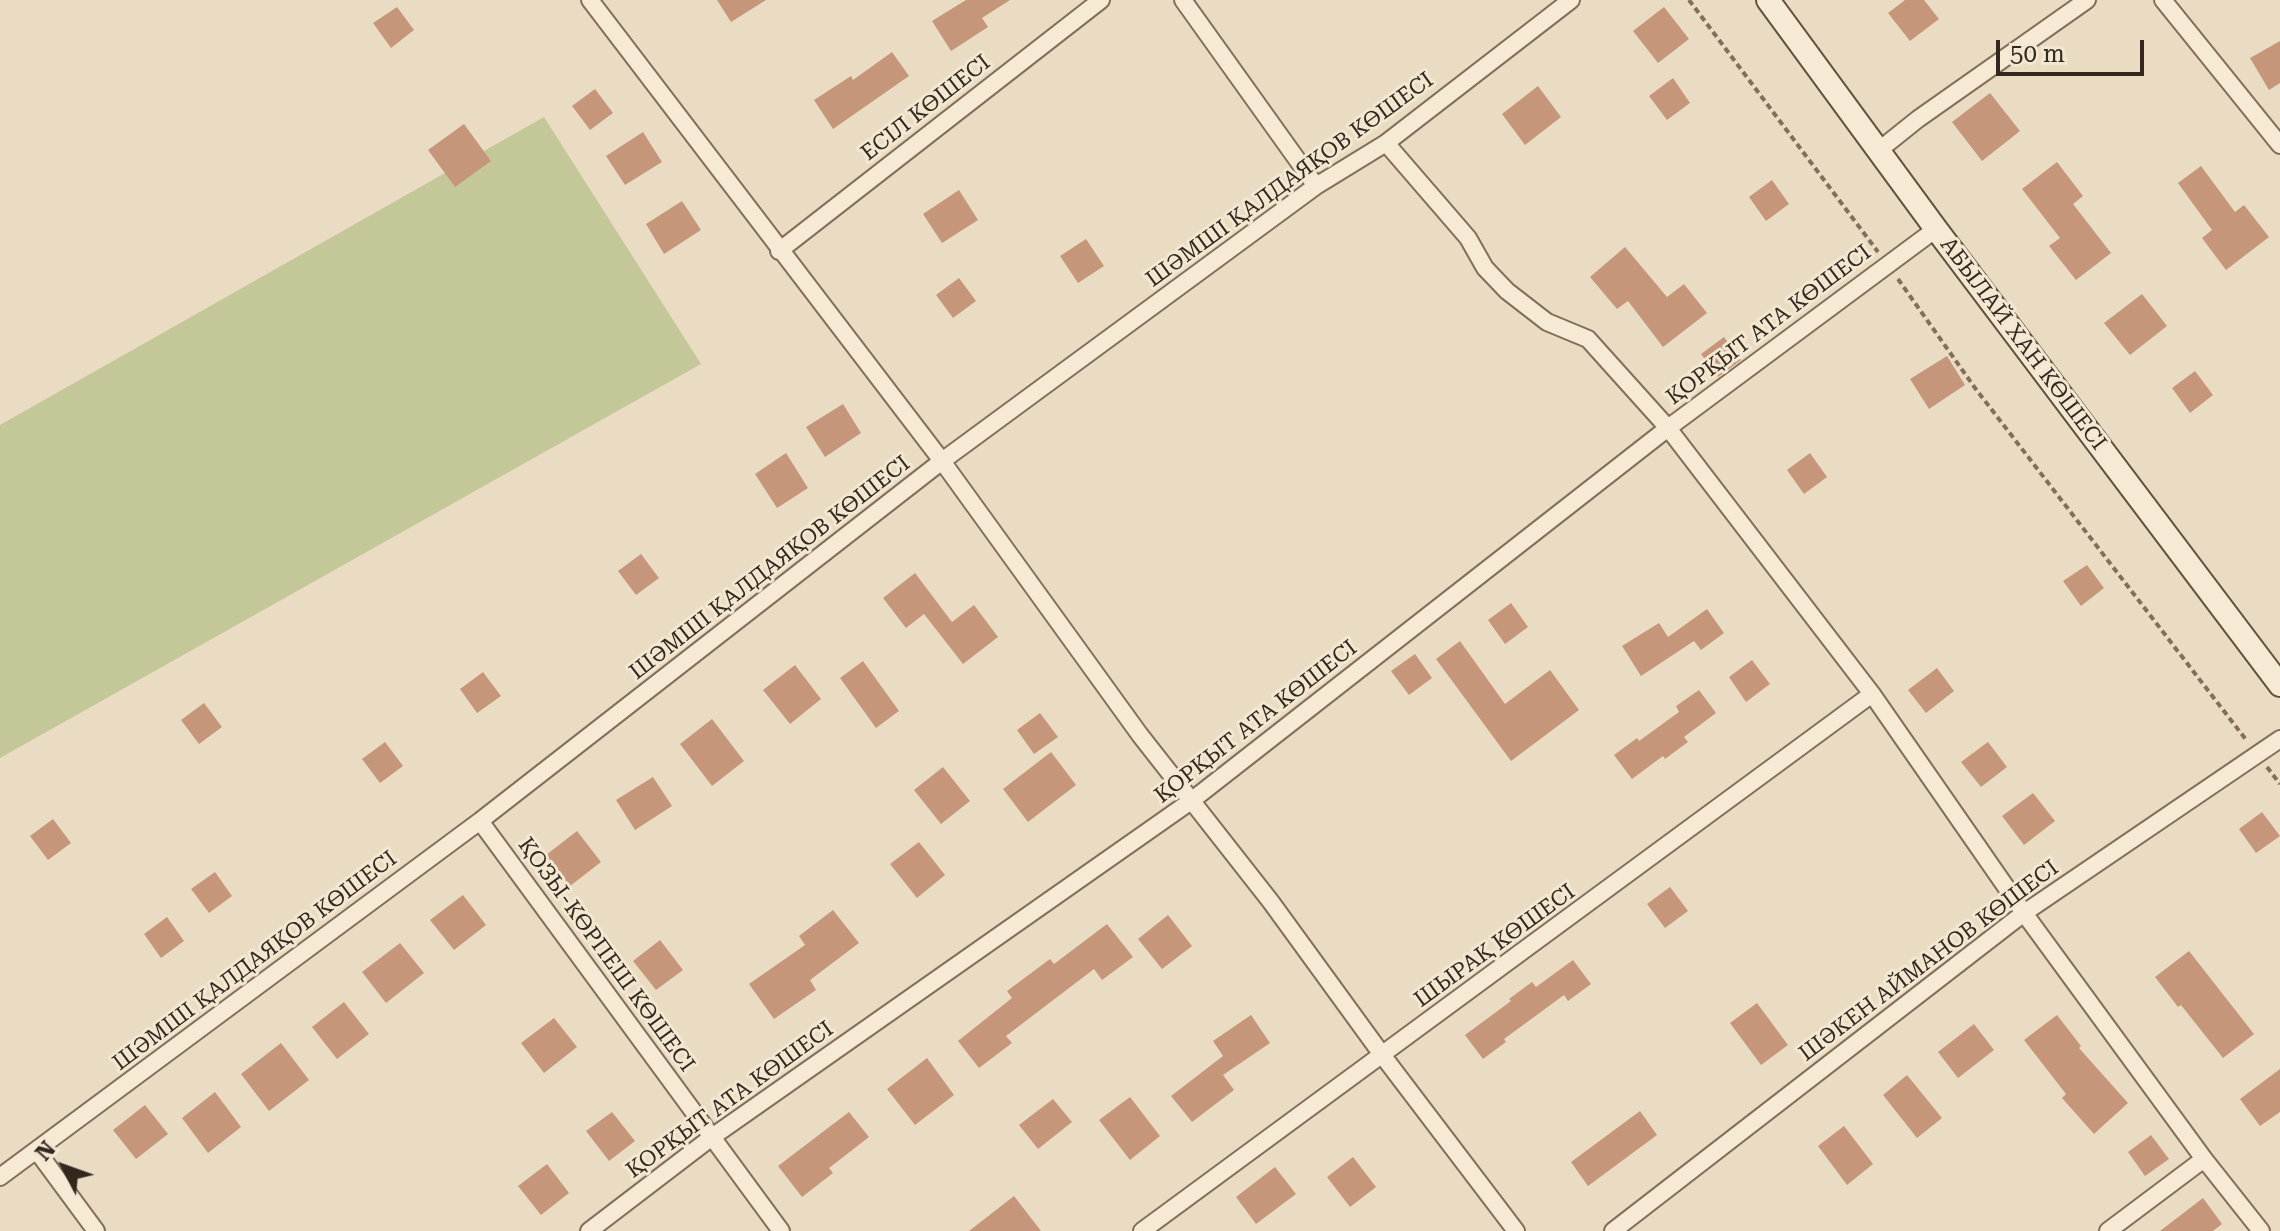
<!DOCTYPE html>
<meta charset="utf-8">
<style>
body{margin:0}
#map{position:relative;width:2280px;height:1231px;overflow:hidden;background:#eadcc2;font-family:"Roboto Serif",serif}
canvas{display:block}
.north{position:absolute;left:24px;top:1127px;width:80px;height:80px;-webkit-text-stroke:6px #f2e7d1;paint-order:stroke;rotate:311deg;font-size:22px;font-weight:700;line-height:32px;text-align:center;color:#34271e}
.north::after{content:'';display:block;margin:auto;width:28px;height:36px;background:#34271e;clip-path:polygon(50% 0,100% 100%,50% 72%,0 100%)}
.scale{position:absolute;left:1996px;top:40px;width:148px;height:36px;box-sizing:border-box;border:4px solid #34271e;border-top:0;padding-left:10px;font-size:24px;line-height:28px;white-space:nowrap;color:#34271e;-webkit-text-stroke:6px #f2e7d1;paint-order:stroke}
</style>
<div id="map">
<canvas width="2280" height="1231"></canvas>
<div class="north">N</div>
<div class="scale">50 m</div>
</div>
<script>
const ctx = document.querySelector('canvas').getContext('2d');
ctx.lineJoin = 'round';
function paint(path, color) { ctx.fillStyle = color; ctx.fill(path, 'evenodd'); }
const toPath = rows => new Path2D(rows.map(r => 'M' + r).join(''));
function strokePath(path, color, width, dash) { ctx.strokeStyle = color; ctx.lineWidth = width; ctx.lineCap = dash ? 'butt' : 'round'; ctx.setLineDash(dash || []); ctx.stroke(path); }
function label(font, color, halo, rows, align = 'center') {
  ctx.font = font + ' "Roboto Serif",serif'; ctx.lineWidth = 6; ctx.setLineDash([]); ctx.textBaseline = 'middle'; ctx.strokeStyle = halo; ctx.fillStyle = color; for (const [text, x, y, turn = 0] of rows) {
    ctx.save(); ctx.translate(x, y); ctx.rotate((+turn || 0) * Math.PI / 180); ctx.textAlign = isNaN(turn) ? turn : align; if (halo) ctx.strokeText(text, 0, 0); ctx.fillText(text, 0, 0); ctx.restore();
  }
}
paint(toPath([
 [544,117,701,364,0,758,0,425]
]), '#c4c797');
paint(toPath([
 [717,0,766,0,731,22],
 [966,0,1010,0,982,18,988,27,951,51,932,21],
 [1905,0,1924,0,1939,19,1910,41,1888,13],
 [397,7,414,30,391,48,373,23],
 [1664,7,1689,39,1658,63,1633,31],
 [2280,41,2280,83,2269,90,2250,58],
 [892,52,909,76,833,129,814,100,851,76,853,80],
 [1673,78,1690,103,1667,120,1649,96],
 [1538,86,1561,117,1525,145,1502,114],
 [595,89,613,113,590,130,572,106],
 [1990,93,2020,131,1982,161,1952,122],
 [464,124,491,161,455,187,428,150],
 [643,132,662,162,625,185,606,156],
 [2057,162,2083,196,2073,204,2111,253,2076,280,2049,246,2060,238,2022,189],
 [2201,166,2235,212,2244,205,2269,237,2226,270,2202,238,2212,230,2178,183],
 [1772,180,1789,204,1766,221,1749,197],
 [959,190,978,220,942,243,923,214],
 [682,201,701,230,664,254,646,224],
 [1086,239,1104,266,1078,283,1060,256],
 [1625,247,1667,297,1684,284,1707,313,1663,347,1628,301,1617,309,1590,277],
 [959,278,976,301,953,318,936,295],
 [2142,294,2167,326,2130,355,2104,323],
 [1724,337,1741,360,1718,377,1701,354],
 [1947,356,1965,385,1929,409,1910,379],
 [2195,371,2213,395,2190,413,2172,388],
 [843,404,861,433,825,457,806,427],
 [786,453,808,488,777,508,755,474],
 [1810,453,1827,477,1804,494,1787,470],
 [641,554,659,578,636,595,618,571],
 [2087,565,2104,588,2081,606,2063,581],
 [915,573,952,622,974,605,998,637,963,664,924,614,906,628,883,598],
 [1511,603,1528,627,1505,644,1488,620],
 [1707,609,1724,633,1701,650,1694,641,1641,676,1622,646,1659,623,1668,637],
 [1460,641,1505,704,1550,670,1579,710,1511,761,1436,659],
 [1415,654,1432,678,1409,695,1391,671],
 [1752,660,1770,684,1746,702,1729,677],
 [863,661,899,711,876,728,840,678],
 [795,665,821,699,790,724,763,690],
 [1937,668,1954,691,1926,713,1908,690],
 [483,672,501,696,477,713,460,689],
 [1699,690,1716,713,1684,737,1688,742,1665,759,1663,756,1632,779,1614,755,1637,738,1639,741,1679,712,1676,706],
 [204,703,222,727,199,744,181,720],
 [1040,713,1058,737,1034,754,1017,730],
 [712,719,744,761,712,786,680,744],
 [385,742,403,766,380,783,362,759],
 [1988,742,2007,767,1981,787,1961,762],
 [1051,752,1076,785,1028,822,1003,789],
 [943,767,970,801,941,824,914,790],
 [653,777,672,806,635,830,616,800],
 [2033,793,2055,821,2024,845,2002,816],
 [2262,812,2280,836,2256,853,2239,829],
 [53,819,71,843,48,860,30,836],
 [577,831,601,862,570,886,546,855],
 [919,842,945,875,917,898,890,864],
 [215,872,232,896,209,913,191,889],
 [1670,887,1688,911,1665,928,1647,904],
 [463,895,486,925,454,950,430,920],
 [833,910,859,943,810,980,816,990,774,1019,749,984,805,945,799,936],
 [1168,915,1192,946,1162,969,1138,939],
 [167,917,184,941,161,958,144,934],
 [1107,924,1133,957,1102,980,1094,969,1006,1036,1012,1043,979,1068,958,1041,1012,998,1007,991,1050,959,1054,964],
 [660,940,683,970,656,990,633,961],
 [400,943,424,973,386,1003,362,972],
 [2189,951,2254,1034,2223,1058,2181,1005,2178,1007,2155,977],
 [1573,960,1591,984,1568,1001,1564,995,1504,1039,1506,1042,1483,1059,1465,1035,1511,1001,1509,999,1532,982,1536,987],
 [344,1002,369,1034,337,1059,312,1027],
 [1757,1003,1788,1045,1761,1065,1730,1023],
 [1251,1015,1270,1043,1223,1075,1234,1090,1192,1122,1171,1096,1223,1056,1213,1041],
 [2057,1015,2081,1046,2079,1048,2128,1103,2094,1134,2062,1098,2066,1094,2024,1040],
 [554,1018,577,1047,544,1073,521,1043],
 [1974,1024,1994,1050,1958,1078,1938,1052],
 [281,1043,309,1080,269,1111,241,1074],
 [927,1058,954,1095,915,1125,887,1089],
 [2280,1069,2280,1112,2260,1126,2240,1099],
 [1907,1075,1942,1118,1917,1138,1883,1095],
 [215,1092,241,1127,208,1153,182,1118],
 [1130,1097,1160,1136,1130,1160,1099,1120],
 [1053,1099,1072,1122,1038,1149,1019,1125],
 [145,1105,168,1134,136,1159,113,1130],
 [1640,1111,1657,1135,1588,1186,1571,1162],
 [612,1112,635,1141,609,1161,586,1131],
 [849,1112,869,1137,829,1168,833,1173,802,1197,778,1166],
 [1844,1126,1873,1164,1847,1185,1818,1146],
 [2151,1135,2169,1159,2145,1176,2128,1152],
 [1353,1157,1376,1187,1350,1207,1327,1177],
 [547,1164,569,1193,541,1215,518,1186],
 [1275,1167,1296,1194,1256,1224,1236,1197],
 [1014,1196,1041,1231,969,1231],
 [2203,1198,2222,1224,2213,1231,2160,1231]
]), '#c6967b');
const street = toPath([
 [590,0,942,461,1140,735,1271,902,1383,1056,1516,1231],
 [1183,0,1316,186],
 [2163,0,2280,145],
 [1386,143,1468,238,1485,268,1507,291,1547,322,1588,339,1668,428,1872,694,2024,913,2204,1159,2261,1231],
 [1878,151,1918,119,2087,0],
 [779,251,1101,0],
 [480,821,781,1231],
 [37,1151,96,1231],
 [0,1177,480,821,942,461,1316,186,1386,143,1571,0],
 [589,1231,712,1137,1191,801,1668,428,1936,229],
 [1142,1231,1872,694],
 [1613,1231,2024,913,2280,739],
 [2108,1231,2204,1159]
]);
const secondary = toPath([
 [1768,0,1936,229,2280,685]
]);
strokePath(street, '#836e5b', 20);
strokePath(secondary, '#64503e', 26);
strokePath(toPath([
 [1689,0,1878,252],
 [1898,279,1975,388,2247,741],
 [2267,767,2280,784]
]), '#836e5b', 4, [6, 4]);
strokePath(street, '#f6ead5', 16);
strokePath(secondary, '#f6ead5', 22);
label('22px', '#34271e', '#f2e7d1', [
 ["ЕСІЛ КӨШЕСІ",926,108,-38],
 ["ШӘМШІ ҚАЛДАЯҚОВ КӨШЕСІ",1290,180,-36],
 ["ҚОРҚЫТ АТА КӨШЕСІ",1769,325,-37],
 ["АБЫЛАЙ ХАН КӨШЕСІ",2023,344,53],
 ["ШӘМШІ ҚАЛДАЯҚОВ КӨШЕСІ",770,568,-38],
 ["ҚОРҚЫТ АТА КӨШЕСІ",1256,722,-38],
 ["ШЫРАҚ КӨШЕСІ",1495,946,-36],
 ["ҚОЗЫ-КӨРПЕШ КӨШЕСІ",606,955,54],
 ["ШӘМШІ ҚАЛДАЯҚОВ КӨШЕСІ",255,961,-37],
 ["ШӘКЕН АЙМАНОВ КӨШЕСІ",1929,961,-37],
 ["ҚОРҚЫТ АТА КӨШЕСІ",730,1100,-36]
]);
</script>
